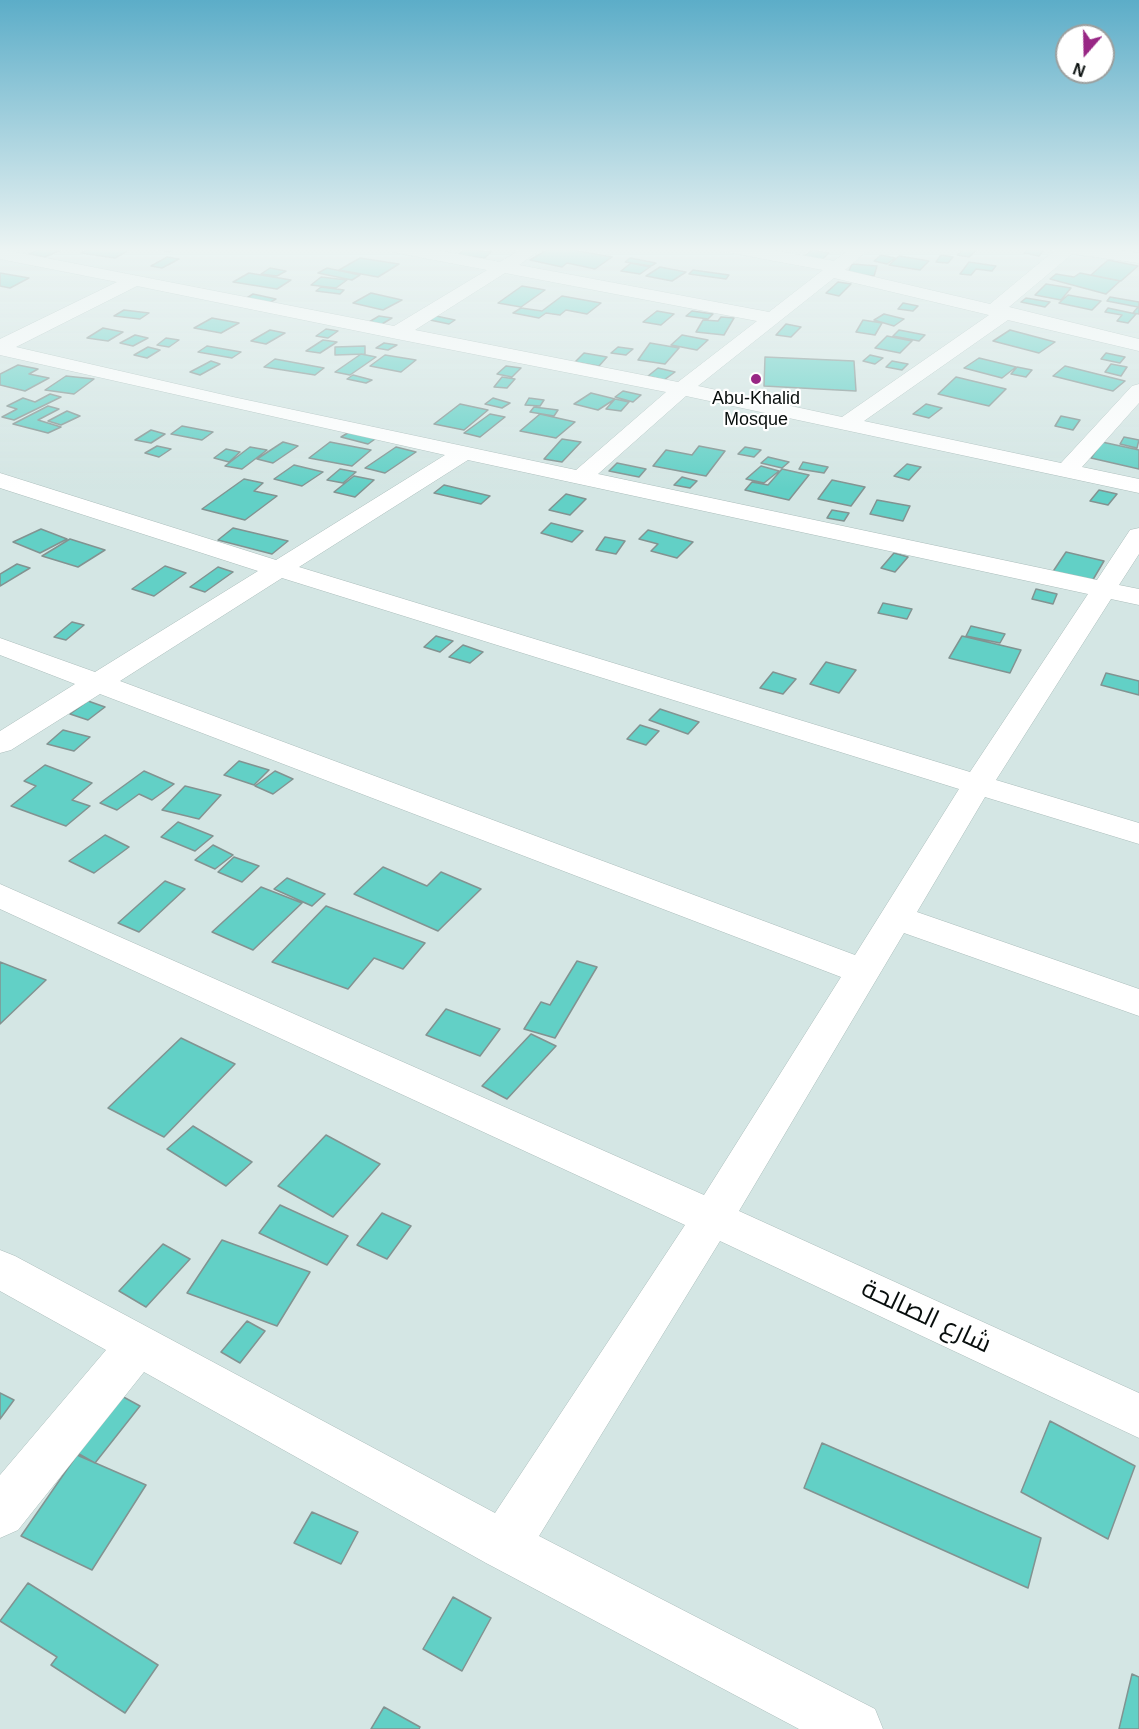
<!DOCTYPE html>
<meta charset="utf-8">
<style>
body{margin:0}
#map{position:relative;width:1139px;height:1729px;overflow:hidden;background:#d4e6e4;font-family:Helvetica,sans-serif}
canvas{display:block}
.north{position:absolute;left:1055px;top:24px;width:60px;height:60px;box-sizing:border-box;background:#fff;border:2px solid #9c9f9e;border-radius:50%;rotate:200deg;font-size:16px;font-weight:700;line-height:24px;text-align:center;color:#080e0d}
.north::after{content:'';display:block;margin:auto;width:21px;height:27px;background:#982785;clip-path:polygon(50% 0,100% 100%,50% 72%,0 100%)}
</style>
<div id="map">
<canvas width="1139" height="1729"></canvas>
<div class="north">N</div>
</div>
<script>
const ctx = document.querySelector('canvas').getContext('2d');
ctx.lineJoin = 'round';
function paint(path, color) { ctx.fillStyle = color; ctx.fill(path, 'evenodd'); }
const toPath = rows => new Path2D(rows.map(r => 'M' + r).join(''));
function strokePath(path, color, width, dash) { ctx.strokeStyle = color; ctx.lineWidth = width; ctx.lineCap = dash ? 'butt' : 'round'; ctx.setLineDash(dash || []); ctx.stroke(path); }
function label(font, color, halo, rows, align = 'center') {
  ctx.font = font + ' Helvetica,Cairo,sans-serif'; ctx.lineWidth = 4.5; ctx.setLineDash([]); ctx.textBaseline = 'middle'; ctx.strokeStyle = halo; ctx.fillStyle = color; for (const [text, x, y, turn = 0] of rows) {
    ctx.save(); ctx.translate(x, y); ctx.rotate((+turn || 0) * Math.PI / 180); ctx.textAlign = isNaN(turn) ? turn : align; if (halo) ctx.strokeText(text, 0, 0); ctx.fillText(text, 0, 0); ctx.restore();
  }
}
const building = toPath([
 [44,247,49,247,61,250,45,257,29,254,44,247],
 [91,247,109,248,134,247,115,258,81,253,91,247],
 [144,247,175,247,177,248,169,252,144,247],
 [552,247,556,247,612,257,595,269,567,263,562,267,530,260,552,247],
 [948,247,969,247,978,249,969,257,957,255,962,251,948,247],
 [1028,248,1043,251,1039,256,1024,253,1028,248],
 [464,249,491,252,485,258,458,255,464,249],
 [812,250,829,253,819,262,801,259,812,250],
 [881,255,895,258,887,264,874,261,881,255],
 [941,255,953,257,948,263,936,262,941,255],
 [899,256,929,261,920,270,889,265,899,256],
 [167,257,179,259,162,268,151,266,167,257],
 [360,258,399,264,378,277,339,270,360,258],
 [630,258,656,263,651,266,625,262,630,258],
 [1108,260,1138,266,1121,281,1091,275,1108,260],
 [969,262,996,266,992,271,976,269,971,275,960,274,969,262],
 [631,263,650,267,640,274,621,271,631,263],
 [852,264,877,266,874,276,848,273,852,264],
 [660,267,686,272,672,281,646,276,660,267],
 [270,268,286,271,277,276,261,274,270,268],
 [327,268,360,275,352,280,318,273,327,268],
 [693,270,729,275,726,279,689,274,693,270],
 [0,273,29,278,10,288,0,286,0,273],
 [249,273,291,280,277,289,233,282,249,273],
 [1080,273,1120,281,1106,294,1050,279,1056,274,1074,277,1080,273],
 [321,277,347,280,336,288,311,285,321,277],
 [838,282,851,284,839,296,826,293,838,282],
 [1046,284,1071,288,1061,300,1035,295,1046,284],
 [522,286,545,290,521,307,498,303,522,286],
 [321,287,344,290,340,294,316,291,321,287],
 [371,293,402,300,383,310,353,303,371,293],
 [253,294,276,299,269,303,245,299,253,294],
 [1068,295,1101,301,1092,310,1059,303,1068,295],
 [562,296,601,303,587,314,566,310,560,315,546,313,539,318,513,313,521,308,542,311,562,296],
 [1110,297,1139,302,1139,314,1133,313,1138,307,1107,301,1110,297],
 [1026,298,1050,302,1045,307,1021,302,1026,298],
 [903,303,918,306,913,311,898,309,903,303],
 [1108,308,1136,314,1128,323,1117,321,1122,315,1105,312,1108,308],
 [124,310,149,313,140,319,114,316,124,310],
 [657,311,674,314,661,325,643,322,657,311],
 [692,311,713,314,708,319,686,316,692,311],
 [884,314,904,319,894,326,874,320,884,314],
 [379,316,392,318,382,324,369,322,379,316],
 [436,316,455,320,449,324,430,320,436,316],
 [721,317,734,318,724,335,696,332,703,320,718,321,721,317],
 [212,318,239,323,221,333,194,328,212,318],
 [863,320,882,323,875,335,856,332,863,320],
 [786,324,801,327,791,337,776,335,786,324],
 [103,328,123,332,108,341,87,338,103,328],
 [326,329,338,331,328,338,316,336,326,329],
 [270,330,285,333,266,344,251,341,270,330],
 [899,330,925,335,919,341,893,336,899,330],
 [1010,330,1055,342,1039,353,993,341,1010,330],
 [135,335,148,338,133,346,120,343,135,335],
 [682,335,708,340,697,350,671,345,682,335],
 [887,336,912,341,900,353,875,348,887,336],
 [166,338,179,340,169,347,157,345,166,338],
 [323,340,337,342,320,353,306,351,323,340],
 [384,343,397,345,388,350,376,348,384,343],
 [650,343,679,348,665,364,638,360,650,343],
 [207,346,241,352,232,358,198,352,207,346],
 [365,346,365,354,335,355,335,347,365,346],
 [148,347,160,350,147,358,134,355,148,347],
 [618,347,633,349,626,355,611,353,618,347],
 [584,353,607,357,599,366,575,362,584,353],
 [1106,353,1125,357,1120,363,1101,359,1106,353],
 [361,354,376,357,350,375,335,372,361,354],
 [385,355,416,360,401,372,370,366,385,355],
 [870,355,883,358,875,364,863,361,870,355],
 [765,357,854,361,856,391,764,386,765,357],
 [979,358,1016,367,1002,378,964,368,979,358],
 [275,359,324,368,315,375,264,367,275,359],
 [211,361,220,364,200,375,190,372,211,361],
 [892,361,908,364,902,370,886,367,892,361],
 [1111,364,1127,367,1121,376,1105,372,1111,364],
 [18,365,38,369,29,374,49,378,25,391,0,385,0,374,18,365],
 [506,366,521,368,512,377,497,374,506,366],
 [1065,366,1125,381,1113,391,1053,376,1065,366],
 [1017,367,1032,370,1026,377,1011,374,1017,367],
 [658,368,675,372,664,380,648,376,658,368],
 [353,375,372,380,366,383,347,379,353,375],
 [66,376,94,379,74,394,45,390,66,376],
 [502,377,515,379,507,388,494,387,502,377],
 [956,377,1006,389,989,406,938,394,956,377],
 [623,391,641,395,633,402,615,397,623,391],
 [591,393,615,399,598,410,574,404,591,393],
 [50,394,61,397,14,420,2,417,17,409,7,406,23,398,35,402,50,394],
 [493,398,510,403,502,408,485,404,493,398],
 [529,398,544,400,540,406,525,405,529,398],
 [615,399,629,402,621,411,606,409,615,399],
 [460,404,488,410,464,430,434,424,460,404],
 [926,404,942,408,929,418,913,414,926,404],
 [48,406,59,409,38,420,61,427,48,433,13,424,48,406],
 [534,407,558,410,554,416,530,412,534,407],
 [67,411,80,416,61,425,48,421,67,411],
 [490,414,505,417,480,437,464,433,490,414],
 [540,414,575,422,556,438,520,431,540,414],
 [1061,416,1080,420,1073,430,1055,426,1061,416],
 [182,426,213,432,202,440,171,434,182,426],
 [151,430,165,434,151,443,135,440,151,430],
 [351,431,378,437,368,444,341,437,351,431],
 [1124,437,1139,440,1137,448,1120,444,1124,437],
 [562,439,581,442,562,462,544,459,562,439],
 [283,442,298,446,273,463,257,459,283,442],
 [330,442,371,450,352,466,309,458,330,442],
 [1102,442,1139,450,1139,469,1091,458,1102,442],
 [157,446,171,449,159,457,145,453,157,446],
 [699,446,725,451,706,476,653,466,666,450,692,455,699,446],
 [250,447,267,450,242,469,225,466,250,447],
 [396,447,416,452,385,473,365,468,396,447],
 [745,447,761,450,754,457,738,454,745,447],
 [226,449,240,452,229,462,214,458,226,449],
 [768,457,789,462,782,468,761,463,768,457],
 [803,462,828,467,824,473,799,469,803,462],
 [617,463,646,469,639,477,609,471,617,463],
 [907,464,921,467,909,480,894,476,907,464],
 [294,465,323,472,302,486,274,479,294,465],
 [761,466,779,471,764,483,746,479,761,466],
 [340,469,356,472,343,483,327,480,340,469],
 [782,469,809,475,789,500,745,490,752,482,768,485,782,469],
 [354,476,374,480,355,497,334,492,354,476],
 [682,477,697,481,690,488,674,485,682,477],
 [244,479,263,483,254,491,277,496,245,520,202,509,244,479],
 [832,480,865,487,851,506,818,499,832,480],
 [444,485,490,496,481,504,434,493,444,485],
 [1099,490,1117,494,1108,505,1090,501,1099,490],
 [566,494,586,499,570,515,549,510,566,494],
 [877,500,910,506,903,521,870,514,877,500],
 [832,510,849,513,844,521,827,518,832,510],
 [551,523,583,531,572,542,541,533,551,523],
 [233,528,288,541,272,554,218,540,233,528],
 [41,529,67,539,40,553,13,542,41,529],
 [648,530,693,542,677,558,651,551,658,544,639,539,648,530],
 [605,537,625,541,616,554,596,550,605,537],
 [70,539,105,550,78,567,42,556,70,539],
 [1066,552,1104,561,1091,583,1052,573,1066,552],
 [894,553,908,557,895,572,881,568,894,553],
 [17,564,30,568,0,586,0,574,17,564],
 [165,566,186,573,154,596,132,589,165,566],
 [218,567,233,572,205,592,190,587,218,567],
 [1036,589,1057,594,1053,604,1032,599,1036,589],
 [883,603,912,609,907,619,878,613,883,603],
 [72,622,84,625,66,640,54,637,72,622],
 [971,626,1005,634,1000,643,966,636,971,626],
 [436,636,453,641,440,652,424,647,436,636],
 [962,636,1021,650,1010,673,949,658,962,636],
 [463,645,483,652,470,663,449,657,463,645],
 [826,662,856,670,839,693,810,684,826,662],
 [773,672,796,679,783,694,760,688,773,672],
 [1106,673,1139,681,1139,695,1101,685,1106,673],
 [88,701,105,707,88,720,70,714,88,701],
 [660,709,699,722,688,734,649,720,660,709],
 [640,725,659,731,646,745,627,739,640,725],
 [63,730,90,737,74,751,47,744,63,730],
 [239,761,269,770,254,785,224,775,239,761],
 [45,765,92,783,72,800,90,806,66,826,11,806,36,786,24,781,45,765],
 [144,771,174,784,152,800,139,794,117,810,100,803,144,771],
 [275,771,293,779,273,794,255,786,275,771],
 [185,786,221,795,199,819,162,810,185,786],
 [178,822,213,836,195,851,161,837,178,822],
 [105,835,129,847,94,873,69,861,105,835],
 [213,845,233,855,215,869,195,860,213,845],
 [234,857,259,866,242,882,218,872,234,857],
 [383,867,427,886,441,872,481,889,438,931,354,894,383,867],
 [287,878,325,894,312,906,274,889,287,878],
 [165,881,185,889,139,932,118,923,165,881],
 [261,887,302,903,253,950,212,932,261,887],
 [326,906,425,943,403,969,374,958,348,989,272,962,326,906],
 [577,961,597,967,555,1038,524,1029,541,1002,550,1005,577,961],
 [0,962,46,980,0,1024,0,962],
 [446,1009,500,1029,480,1056,426,1035,446,1009],
 [531,1034,556,1046,507,1099,482,1086,531,1034],
 [181,1038,235,1064,164,1137,108,1108,181,1038],
 [193,1126,252,1162,226,1186,167,1149,193,1126],
 [326,1135,380,1164,333,1217,278,1186,326,1135],
 [280,1205,348,1236,327,1265,259,1233,280,1205],
 [382,1213,411,1226,387,1259,357,1245,382,1213],
 [222,1240,310,1272,277,1326,187,1293,222,1240],
 [163,1244,190,1259,146,1307,119,1291,163,1244],
 [247,1321,265,1331,240,1363,221,1352,247,1321],
 [0,1393,14,1400,0,1419,0,1393],
 [118,1394,140,1406,95,1463,72,1450,118,1394],
 [1050,1421,1135,1466,1108,1539,1021,1492,1050,1421],
 [822,1443,1041,1538,1028,1588,804,1488,822,1443],
 [77,1455,146,1485,92,1570,21,1536,77,1455],
 [312,1512,358,1532,341,1564,294,1543,312,1512],
 [28,1583,158,1665,125,1713,51,1665,57,1657,0,1621,28,1583],
 [453,1597,491,1618,462,1671,423,1649,453,1597],
 [1132,1674,1139,1677,1139,1729,1119,1729,1132,1674],
 [384,1707,420,1727,419,1729,371,1729,384,1707]
]);
paint(building, '#62d0c6');
strokePath(building, '#829391', 1.5);
const minor = toPath([
 [384,247,421,247,500,262,524,247,544,247,519,265,769,312,823,270,726,252,718,247,756,247,834,261,852,247,871,247,845,270,990,304,1055,250,1054,247,1100,247,1139,253,1139,263,1072,254,1009,307,1139,339,1139,351,1008,320,864,421,1061,463,1132,386,1139,384,1139,403,1082,467,1139,479,1139,493,686,396,598,474,1097,580,1130,530,1139,528,1139,554,1119,585,1139,589,1139,605,1111,599,996,780,1139,823,1139,844,985,797,917,912,1139,989,1139,1016,904,933,739,1211,1139,1393,1139,1438,720,1241,539,1536,875,1709,883,1729,799,1729,486,1563,144,1372,18,1530,0,1538,0,1475,106,1350,0,1291,0,1250,15,1256,495,1513,685,1225,0,909,0,884,704,1195,841,977,100,694,11,750,0,753,0,731,75,684,0,655,0,638,95,672,258,571,0,488,0,473,276,560,445,455,0,355,0,339,117,282,0,259,0,249,394,326,487,270,392,252,384,247],
 [505,273,757,321,678,382,415,330,505,273],
 [834,278,989,315,842,417,698,386,834,278],
 [137,286,397,339,666,392,576,470,233,397,16,347,137,286],
 [468,460,1088,594,970,772,299,567,468,460],
 [282,578,959,789,855,955,120,681,282,578]
]);
strokePath(minor, '#abbdbb', 1);
paint(minor, '#fff');
const sky = ctx.createLinearGradient(0, 0, 0, 489);
sky.addColorStop(0, '#5cadc8');
sky.addColorStop(0.51, '#ecf4f3');
sky.addColorStop(1, '#ecf4f300');
ctx.fillStyle = sky;
ctx.fillRect(0, 0, 1139, 489);
for (const [x, y, r, color] of [
 [756,379,6,"#982785"]
]) { const dot = new Path2D(); dot.arc(x, y, r, 0, 2 * Math.PI); ctx.fillStyle = color; ctx.fill(dot); strokePath(dot, '#fff', 2); }
label('18px', '#080e0d', '#fff', [
 ["Abu-Khalid",756,399],
 ["Mosque",756,420]
]);
label('26px', '#080e0d', '#fff', [
 ["شارع الصالحة",926,1317,25]
]);
</script>
